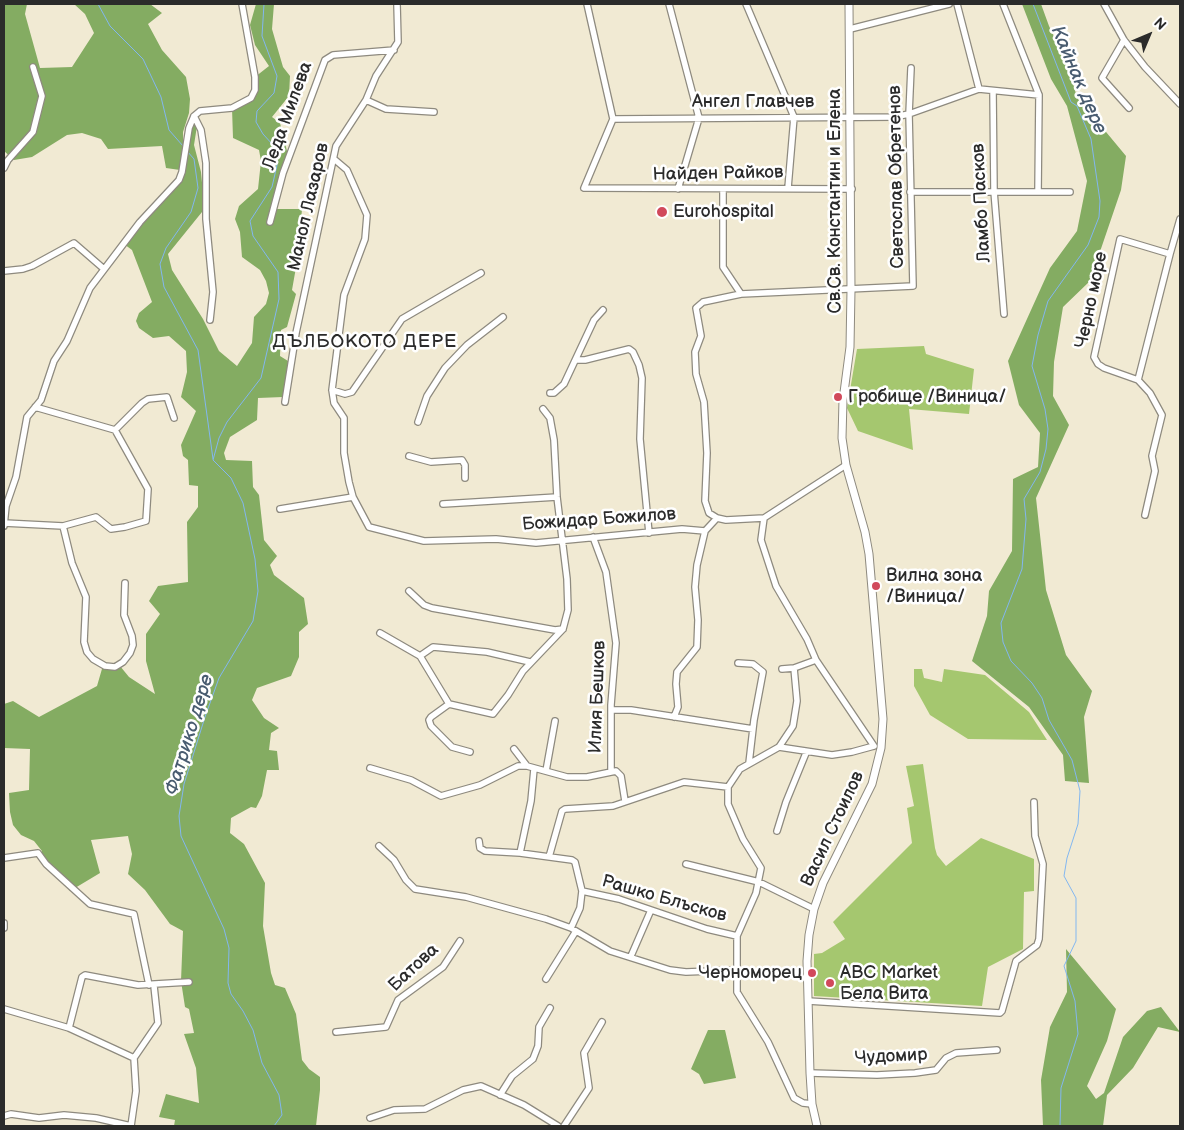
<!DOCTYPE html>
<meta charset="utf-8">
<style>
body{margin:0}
#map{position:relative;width:1184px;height:1130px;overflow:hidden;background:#f1ead3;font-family:"Balsamiq Sans",sans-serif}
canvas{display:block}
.frame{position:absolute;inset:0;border:5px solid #2b2b2b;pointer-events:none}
.north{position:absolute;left:1124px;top:10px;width:50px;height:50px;-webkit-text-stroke:4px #fff;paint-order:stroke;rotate:45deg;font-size:14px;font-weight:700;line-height:20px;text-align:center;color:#2b2b2b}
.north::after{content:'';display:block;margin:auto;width:18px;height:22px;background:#2b2b2b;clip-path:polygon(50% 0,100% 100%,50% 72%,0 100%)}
</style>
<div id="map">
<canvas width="1184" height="1130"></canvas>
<div class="frame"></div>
<div class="north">N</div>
</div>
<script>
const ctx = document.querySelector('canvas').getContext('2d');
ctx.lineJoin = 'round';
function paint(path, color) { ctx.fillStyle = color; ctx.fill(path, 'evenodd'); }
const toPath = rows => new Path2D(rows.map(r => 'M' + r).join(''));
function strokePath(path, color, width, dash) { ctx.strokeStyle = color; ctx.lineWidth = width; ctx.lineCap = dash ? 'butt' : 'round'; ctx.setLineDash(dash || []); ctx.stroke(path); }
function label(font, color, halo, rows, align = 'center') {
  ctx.font = font + ' "Balsamiq Sans",sans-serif'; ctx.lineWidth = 5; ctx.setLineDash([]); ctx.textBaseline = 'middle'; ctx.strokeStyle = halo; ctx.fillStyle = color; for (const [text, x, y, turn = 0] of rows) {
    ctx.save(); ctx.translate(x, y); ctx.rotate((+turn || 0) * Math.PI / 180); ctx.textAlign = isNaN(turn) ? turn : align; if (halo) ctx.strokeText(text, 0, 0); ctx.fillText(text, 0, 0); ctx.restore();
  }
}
paint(toPath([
 [924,346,926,354,974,369,969,414,909,409,913,450,858,431,847,408,857,349],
 [914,669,922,669,924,678,942,682,944,669,985,675,1029,712,1047,740,968,739,930,715,914,686],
 [923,764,935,848,937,855,946,866,981,838,1034,859,1034,891,1024,892,1023,949,988,967,982,1006,814,996,814,954,822,953,845,939,833,922,912,843,907,808,914,806,906,766]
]), '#a5c76f');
paint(toPath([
 [4,4,27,4,25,14,40,68,72,67,94,33,85,14,74,4,150,4,162,13,148,24,162,50,186,77,190,99,189,113,183,132,183,157,180,170,166,168,162,146,108,149,101,139,82,133,67,135,32,157,14,160,4,151],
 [256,4,274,4,272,29,283,67,290,76,289,96,272,117,280,123,289,159,274,209,302,209,298,256,292,290,296,294,287,327,281,330,280,356,288,361,283,397,258,398,257,420,230,437,224,453,226,460,252,461,253,487,259,495,264,540,277,556,270,565,274,575,304,598,308,624,299,632,299,657,291,676,257,688,252,700,264,718,279,728,271,733,269,750,277,751,279,770,267,770,262,796,256,808,251,807,231,818,230,833,244,844,265,883,263,926,271,973,275,985,285,988,296,1014,302,1060,309,1069,320,1077,320,1090,316,1126,174,1126,175,1120,159,1117,166,1094,199,1103,196,1068,184,1034,194,1033,189,1009,185,1007,181,981,183,931,170,924,145,890,128,874,132,854,128,836,91,840,100,873,70,891,51,867,40,860,42,851,34,841,21,835,13,825,10,812,9,793,29,790,30,749,4,748,4,704,13,701,39,717,97,686,104,662,120,666,129,677,155,694,146,661,146,634,160,614,149,601,158,586,188,582,187,522,198,507,198,486,189,485,188,460,183,456,181,445,196,411,181,397,187,372,186,351,169,336,153,338,139,328,136,321,139,313,152,302,132,250,124,244,179,180,191,120,197,126,194,145,201,172,203,193,202,212,168,254,172,270,203,319,219,351,237,366,252,343,254,317,266,304,269,293,266,281,260,270,242,257,240,232,235,219,239,206,258,189,261,161,259,150,233,138,232,108,251,98,255,77,269,66,255,45,250,25],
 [1022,4,1041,4,1049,26,1067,64,1077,97,1126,156,1121,190,1090,281,1063,307,1054,362,1053,396,1069,425,1036,498,1046,590,1066,655,1092,691,1084,717,1089,783,1065,781,1063,755,1029,707,972,661,987,616,989,591,1012,551,1013,479,1038,467,1040,433,1019,405,1008,361,1050,268,1077,231,1087,181,1067,106,1051,79],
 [1066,949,1116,1009,1107,1041,1087,1086,1096,1099,1104,1093,1123,1037,1147,1011,1161,1007,1180,1032,1158,1027,1133,1068,1107,1095,1103,1126,1043,1126,1041,1080,1050,1027,1067,992],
 [708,1030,725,1030,736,1078,704,1084,699,1074,691,1069]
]), '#84ac62');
strokePath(toPath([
 [98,4,110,26,143,59,161,97,169,130,183,146],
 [264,4,262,36,277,76,274,93,257,111,256,122,263,134,273,145,277,165,272,187,250,221,253,236,278,272,279,299,261,378,227,422,219,438,213,460,231,478,243,503,255,559,258,591,253,621,219,678,205,717,184,784,179,816,181,836,224,929,229,948,228,983,231,994,243,1011,253,1030,262,1063,279,1095,282,1115,274,1126],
 [1033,4,1071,102,1077,106,1091,139,1100,201,1099,217,1088,245,1048,301,1038,335,1032,366,1045,409,1048,429,1046,449,1040,472,1024,499,1026,519,1022,569,1001,623,1003,642,1011,661,1032,683,1042,698,1049,720,1072,760,1080,791,1078,824,1067,858,1064,876,1076,898,1076,941,1064,966,1075,1001,1078,1034,1061,1088,1060,1126],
 [187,151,194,159,198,188,191,212,166,248,160,264,164,287,198,350,213,459]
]), '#82b7f0', 1);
const minor = toPath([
 [587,4,613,119,584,188,852,189],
 [669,4,699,118,678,189],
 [746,4,794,117,788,188],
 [957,4,979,89],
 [1003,4,1039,95,1038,192],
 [1104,4,1124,40,1145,67,1180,104],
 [850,29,949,4],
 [1124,40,1102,78,1129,108],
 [993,91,994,191,1004,314],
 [366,100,386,109,434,112],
 [194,116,201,130,206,163,206,219,213,292,210,320],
 [613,119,894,117,909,114,979,89,1039,95],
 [334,159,347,170,367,215,365,239,344,295,332,390,334,403,344,418,344,453,349,482,353,497,369,527,424,541,496,539,536,543,682,529,705,531,717,518],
 [4,168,8,160,33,132,42,96,33,67],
 [723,189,723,267,741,294],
 [910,192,1070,192],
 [270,222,283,173,325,60,333,55,394,50],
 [1170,254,1180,219],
 [4,271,23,269,32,266,74,243,104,269],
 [577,360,585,360,629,349,633,352,639,365,642,378,640,439,649,533],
 [1138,380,1170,254,1120,239,1094,357,1098,364,1104,368,1138,380,1150,393,1162,415,1152,456,1155,471,1145,515],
 [332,390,345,394,352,392,402,319,481,273],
 [550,393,554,393,564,384,594,320,603,310],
 [285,402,296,333,336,146,366,100,376,76,398,42,397,4],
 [35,407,115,430,142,403,148,399,167,397,174,418],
 [418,422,427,396,445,368,467,345,503,317],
 [409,456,431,462,462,460,465,465,465,478],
 [846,465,764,518,726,520,717,518,709,513,705,501,707,453,704,402,696,374,695,352,701,336,696,308,703,302,741,294,913,286,909,114,911,68],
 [443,504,557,497],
 [280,509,353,497],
 [764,518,761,540,776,586,807,639,816,660,874,746],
 [4,523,63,526,96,517,111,529,125,527,146,521,148,489,115,430],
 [4,526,6,506,16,477,27,417,41,400,54,361,67,341,90,288,140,222,179,180,182,172,189,128,194,116,200,111,232,108,251,98,255,90,255,77,242,4],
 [63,526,72,563,86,597,84,642,87,652,93,659,105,666,115,667,123,662,130,653,133,645,132,636,124,615,125,583],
 [593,537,606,572,616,643,611,705,611,772],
 [409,591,424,605,432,608,555,630,563,629],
 [380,633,420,656,449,704],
 [420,656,433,647,487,652,530,662],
 [738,663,753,664,763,672,754,720,749,763],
 [794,668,797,701,793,726,779,747,740,769,728,787,728,804,743,839,761,868,756,893,737,936,737,992,768,1042,794,1098,803,1103,812,1104],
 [782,669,794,668,816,660],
 [613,710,631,710,753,729],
 [674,717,678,707,676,684,677,672,697,647,698,620,695,587,697,565,705,531],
 [779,747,832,755,852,752,874,746],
 [514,749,527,766,567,777,587,777,616,771,621,776,625,801],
 [470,752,452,747,431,726,429,720,431,717,449,704,493,714,508,695,523,671,563,629,568,610,567,579,557,497,554,440,550,418,543,409],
 [370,768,411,780,441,796,480,785,518,766,527,766],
 [546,771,555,721],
 [777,831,786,802,806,753],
 [479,841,480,848,485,851,520,853,572,860,575,862,582,891,580,908,571,928],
 [379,846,394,860,406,880,415,889,466,897,546,919,571,928,610,951,670,970,686,972,737,970],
 [520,853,531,801,534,769],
 [549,857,562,811,565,809,613,806,684,782,728,787],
 [4,858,38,853,46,864,90,904,134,914,149,985],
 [686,864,759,882,814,909],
 [582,891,619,899,707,929,737,936],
 [4,923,4,928],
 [631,956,651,910],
 [546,979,576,931],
 [808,1001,1000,1013,1002,1011,1016,961,1037,945,1039,939,1043,864,1035,836,1034,802],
 [4,1009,69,1028,134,1058],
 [69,1028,82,977,85,975,138,985,189,982],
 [336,1032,386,1027,398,1000,443,967,460,941],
 [810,1073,877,1075,915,1073,936,1070,946,1058,956,1053,997,1050],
 [500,1095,512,1076,533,1059,538,1046,539,1027,550,1008],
 [4,1116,11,1114,39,1118,64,1115,96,1118,131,1126],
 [370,1118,394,1110,425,1109,463,1090,481,1086,524,1105,558,1126],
 [131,1126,136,1091,134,1058,158,1023,154,986],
 [564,1126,589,1088,584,1053,602,1022]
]);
const tertiary = toPath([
 [817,1126,812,1104,810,1073,807,961,809,935,814,909,823,883,872,784,881,748,883,719,869,554,865,532,846,465,842,438,843,400,850,347,851,290,849,4]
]);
strokePath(minor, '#8e8a7f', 8);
strokePath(tertiary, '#8e8a7f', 9);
strokePath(minor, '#fff', 5.5);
strokePath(tertiary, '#fff', 7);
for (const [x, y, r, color] of [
 [662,212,6,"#d1495b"],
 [838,397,5,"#d1495b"],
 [876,586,5,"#d1495b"],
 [812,973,5,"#d1495b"],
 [830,983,5,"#d1495b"]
]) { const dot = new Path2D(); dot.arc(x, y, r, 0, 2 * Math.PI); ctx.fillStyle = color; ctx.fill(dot); strokePath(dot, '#fff', 2); }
label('18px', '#2b2b2b', '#fff', [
 ["Ангел Главчев",753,102],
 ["Леда Милева",288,116,-70],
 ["Найден Райков",718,174,-1],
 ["Светослав Обретенов",897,177,-91],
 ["Св.Св. Константин и Елена",835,201,-90],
 ["Ламбо Пасков",982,203,-93],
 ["Манол Лазаров",309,207,-77],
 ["Черно море",1092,300,-78],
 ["Божидар Божилов",599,520,-4],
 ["Илия Бешков",598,697,-88],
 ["Васил Стоилов",833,829,-65],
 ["Рашко Блъсков",664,899,16],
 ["Батова",414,968,-43],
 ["Чудомир",891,1057,-3]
]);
label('18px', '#2b2b2b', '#fff', [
 ["Eurohospital",673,212],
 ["Гробище /Виница/",848,397],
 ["Вилна зона",886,576],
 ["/Виница/",886,597],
 ["Черноморец",802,973,"right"],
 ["ABC Market",840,973],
 ["Бела Вита",840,994]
], 'left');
label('italic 19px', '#495c70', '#fff', [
 ["Кайнак дере",1078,80,67],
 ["Фатрико дере",190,735,-73]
]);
ctx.letterSpacing = '1px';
label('19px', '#2b2b2b', '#fff', [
 ["ДЪЛБОКОТО ДЕРЕ",365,342]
]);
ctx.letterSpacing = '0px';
</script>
